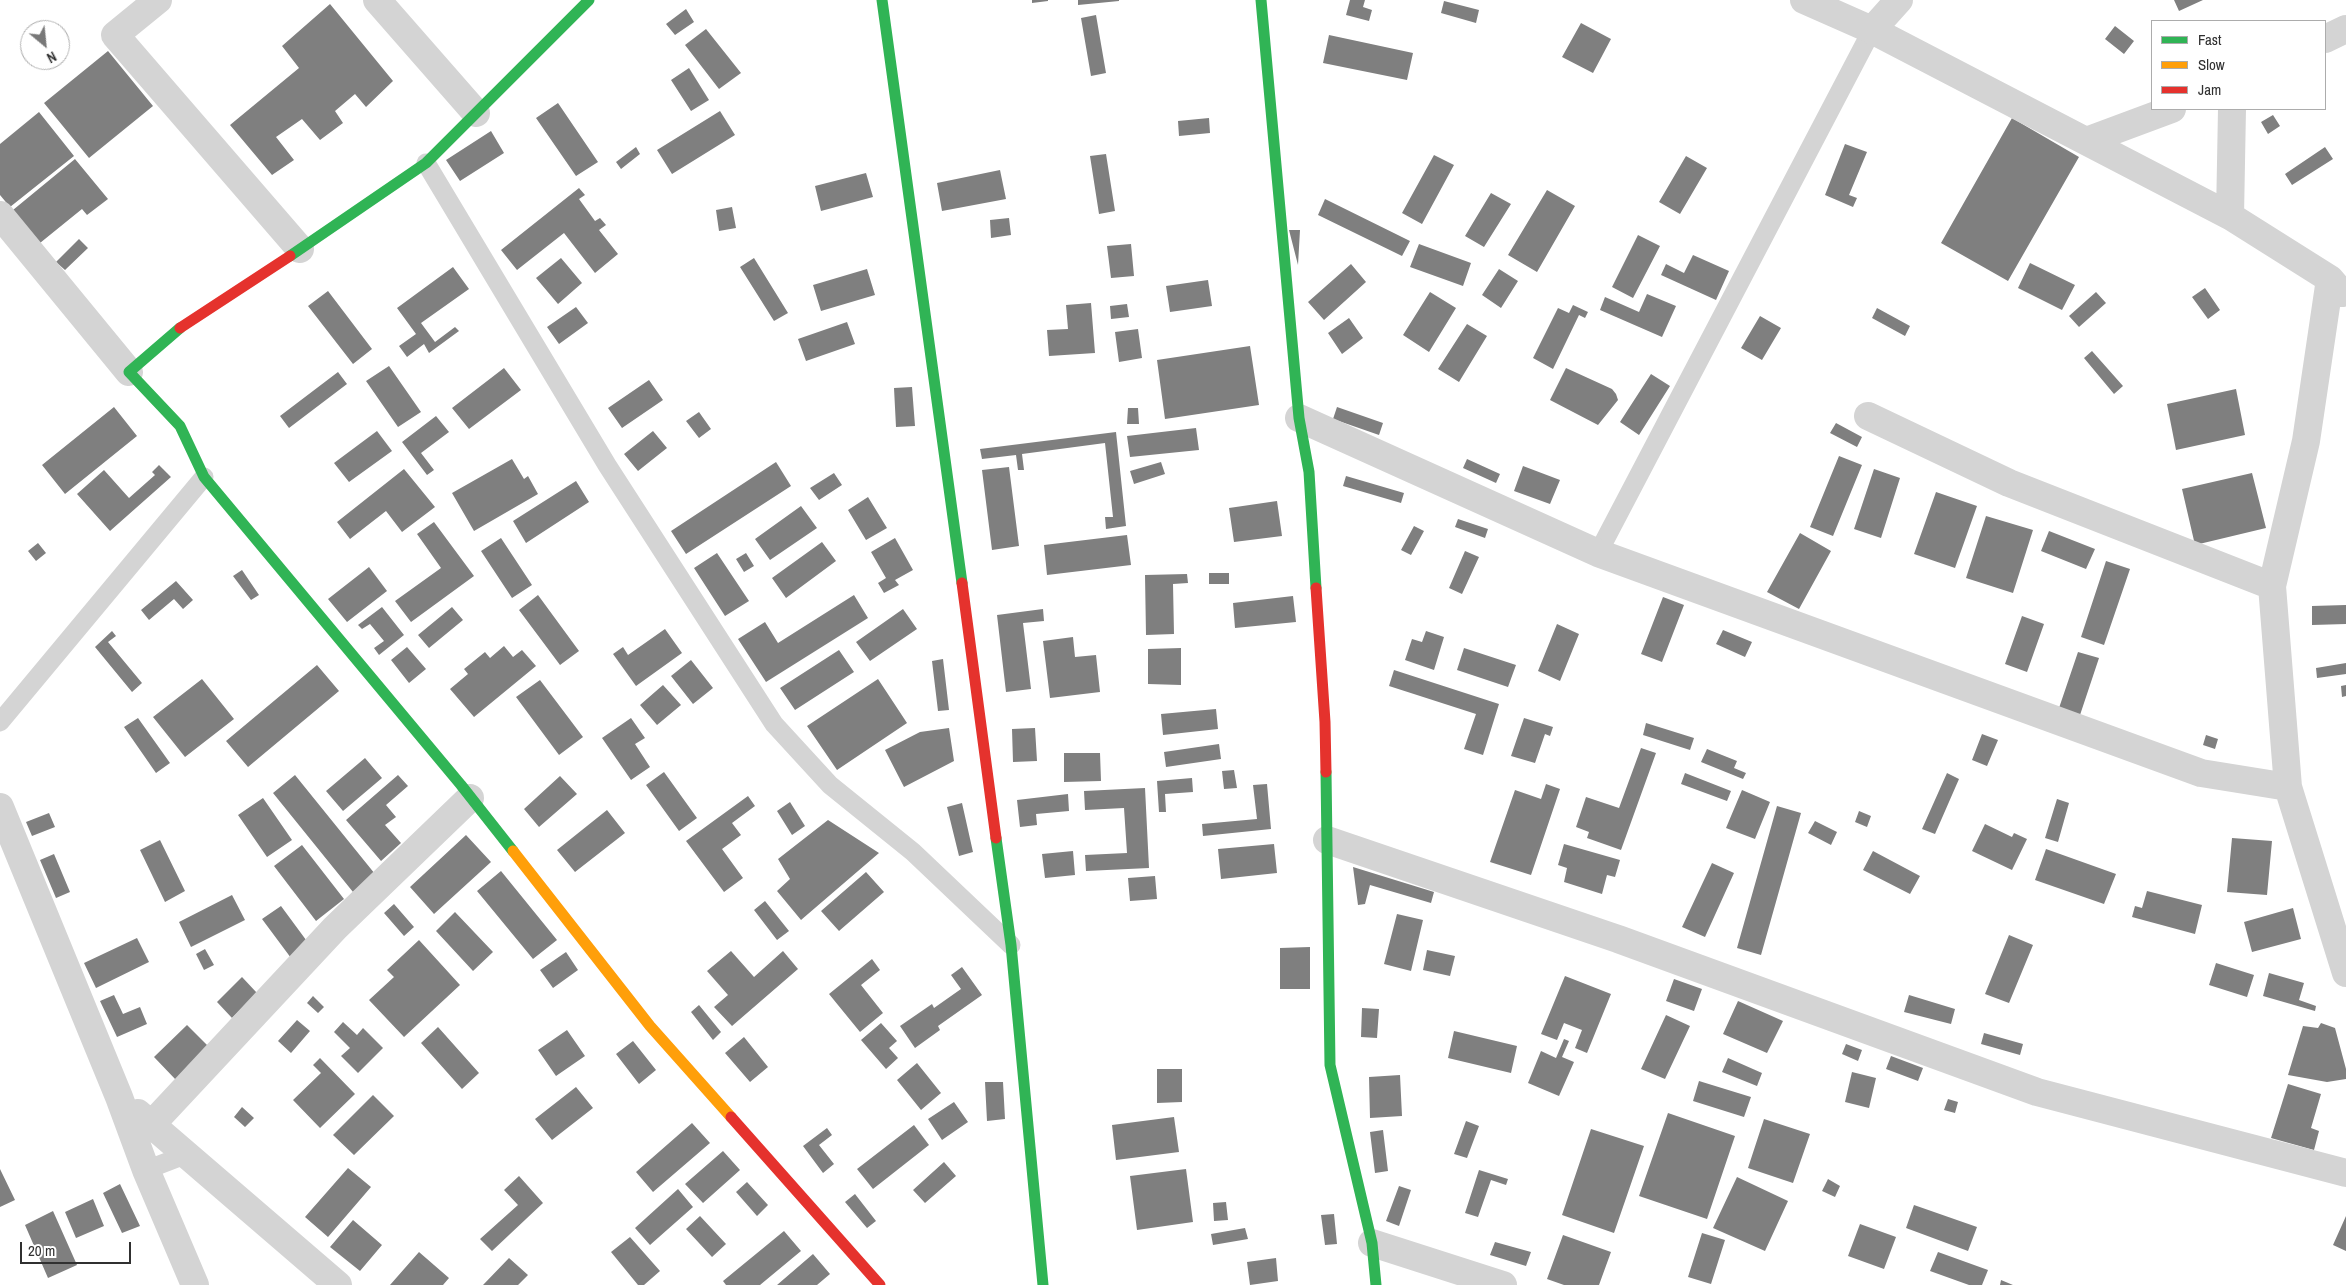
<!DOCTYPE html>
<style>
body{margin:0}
#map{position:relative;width:2346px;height:1285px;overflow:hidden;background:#fff;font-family:"Archivo Narrow",sans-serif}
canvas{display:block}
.legend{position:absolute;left:2151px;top:20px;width:175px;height:90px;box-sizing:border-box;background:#fff;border:1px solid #acacac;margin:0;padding:6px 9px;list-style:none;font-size:15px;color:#303030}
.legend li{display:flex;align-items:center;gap:10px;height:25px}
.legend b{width:25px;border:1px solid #acacac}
.north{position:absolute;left:20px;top:20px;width:50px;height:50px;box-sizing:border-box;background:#fff;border:1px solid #acacac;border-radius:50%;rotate:152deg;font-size:14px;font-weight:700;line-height:20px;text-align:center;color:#303030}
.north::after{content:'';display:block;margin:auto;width:18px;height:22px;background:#787878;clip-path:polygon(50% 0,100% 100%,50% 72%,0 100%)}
.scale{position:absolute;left:20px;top:1242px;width:111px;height:22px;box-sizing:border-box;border:2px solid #303030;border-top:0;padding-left:6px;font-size:15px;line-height:18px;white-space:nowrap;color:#303030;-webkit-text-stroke:4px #fff;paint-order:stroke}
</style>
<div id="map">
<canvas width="2346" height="1285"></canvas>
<ul class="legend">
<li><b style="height:6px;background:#30b455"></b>Fast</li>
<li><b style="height:6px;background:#ff9f0a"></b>Slow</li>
<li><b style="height:6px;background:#e5322d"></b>Jam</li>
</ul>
<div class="north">N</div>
<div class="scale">20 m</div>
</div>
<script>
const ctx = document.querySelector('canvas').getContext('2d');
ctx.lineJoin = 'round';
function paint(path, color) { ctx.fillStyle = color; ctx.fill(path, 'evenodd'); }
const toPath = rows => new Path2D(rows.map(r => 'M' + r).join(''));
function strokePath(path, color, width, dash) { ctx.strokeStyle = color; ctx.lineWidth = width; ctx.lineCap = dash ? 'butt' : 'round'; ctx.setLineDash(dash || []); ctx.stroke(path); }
paint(toPath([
 [1032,0,1048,0,1048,1,1032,3],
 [1078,0,1119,0,1119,1,1078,5],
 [1350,0,1365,0,1363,7,1372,10,1369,21,1346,15],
 [2174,0,2203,0,2179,11],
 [1444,1,1479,10,1476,23,1441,13],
 [330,4,393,81,366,107,355,94,335,111,343,123,320,140,302,119,276,137,294,160,272,175,230,125,299,68,282,46],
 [686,9,694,22,675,35,666,24],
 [1096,15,1106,73,1091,76,1081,18],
 [1581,23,1611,39,1593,73,1562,57],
 [2115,26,2134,41,2124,54,2105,39],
 [706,29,741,73,719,89,685,45],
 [1329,35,1413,53,1407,80,1323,63],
 [108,51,153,106,89,158,44,103],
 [689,68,709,100,691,111,671,80],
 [558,103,598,162,576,176,536,118],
 [720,111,735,135,672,174,657,150],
 [39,112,74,156,10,207,0,195,0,144],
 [2273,115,2280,126,2268,134,2261,122],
 [1209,118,1210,133,1179,136,1178,121],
 [2012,118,2079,157,2008,281,1941,243],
 [491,131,504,153,460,181,446,160],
 [1845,144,1867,152,1849,195,1857,198,1853,207,1825,195],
 [636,147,640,154,621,169,616,162],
 [2325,147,2333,159,2292,185,2285,174],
 [1106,154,1115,211,1099,214,1090,156],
 [1434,155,1454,165,1422,224,1402,213],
 [1686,156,1707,168,1680,214,1659,202],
 [75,159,108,199,87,215,82,209,40,243,13,210],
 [1000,170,1006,199,942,211,937,183],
 [866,173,873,197,821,211,815,186],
 [579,188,585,195,579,199,595,221,600,218,606,225,599,230,618,254,595,273,564,233,517,270,501,250],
 [1547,190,1575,206,1537,272,1508,255],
 [1491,193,1511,204,1484,247,1465,236],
 [1325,199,1410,241,1402,256,1318,215],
 [732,207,736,228,719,231,716,210],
 [1009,218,1011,235,991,238,990,220],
 [1289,230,1300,230,1298,265],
 [1638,235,1660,246,1633,298,1612,287],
 [79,239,88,248,65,270,56,262],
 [1131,244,1134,276,1111,278,1107,246],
 [1419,244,1471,263,1463,286,1410,267],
 [1693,255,1729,271,1716,300,1661,275,1666,264,1684,273],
 [561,258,582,283,558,304,536,278],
 [754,258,788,313,774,321,740,267],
 [2030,263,2075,285,2062,310,2018,288],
 [1351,264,1366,282,1324,320,1308,302],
 [453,267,469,289,421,323,435,342,455,327,459,331,429,353,424,344,407,357,399,346,416,334,397,308],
 [867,269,875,295,821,311,813,285],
 [1499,269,1518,281,1501,308,1482,295],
 [1208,280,1212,306,1170,312,1166,286],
 [2205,288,2220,310,2208,319,2192,297],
 [328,291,372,349,353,364,308,306],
 [1430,292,1456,308,1429,352,1403,335],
 [2096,292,2106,303,2079,327,2069,316],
 [1647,294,1676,306,1662,337,1600,310,1605,297,1639,312],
 [1091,303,1095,353,1049,356,1047,330,1068,329,1066,305],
 [1127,304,1129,317,1111,319,1110,306],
 [1573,305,1588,312,1585,318,1579,315,1553,369,1533,358,1558,308,1569,313],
 [576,307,588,323,559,344,547,327],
 [1877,308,1910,326,1905,336,1872,318],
 [1760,316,1781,328,1762,360,1741,348],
 [1349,318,1363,338,1342,354,1328,333],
 [847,322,855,344,806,361,798,339],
 [1467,324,1487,336,1459,382,1438,369],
 [1138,329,1142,358,1119,362,1115,332],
 [1250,346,1259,405,1165,419,1157,360],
 [2092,351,2123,386,2114,394,2084,358],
 [389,366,421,412,398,427,366,381],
 [504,368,521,390,469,429,452,408],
 [1566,368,1612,389,1616,394,1618,400,1598,425,1550,400],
 [338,372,347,384,289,428,280,416],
 [1651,374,1670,386,1639,435,1620,422],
 [649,380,663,400,622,428,608,408],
 [912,387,915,426,896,427,894,388],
 [2236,389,2245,435,2176,450,2167,404],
 [114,407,137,436,65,494,42,465],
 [1337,407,1383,423,1379,435,1333,419],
 [1128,408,1138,408,1139,424,1127,424],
 [699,412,711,429,699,438,686,421],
 [436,416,449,432,421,453,434,470,427,475,402,442],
 [1836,423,1862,437,1857,447,1830,433],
 [1196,428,1199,450,1130,457,1127,436],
 [377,431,392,451,349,482,334,463],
 [653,431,667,448,638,471,624,454],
 [1116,432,1126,526,1106,529,1105,517,1113,517,1105,443,1022,454,1024,470,1018,470,1016,455,982,459,980,449],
 [1839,456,1862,465,1833,536,1810,527],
 [512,459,524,479,528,476,538,494,474,531,452,493],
 [1467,459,1500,474,1496,483,1463,468],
 [776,462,791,486,686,554,671,531],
 [1161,462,1165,474,1134,484,1130,471],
 [159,465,171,477,110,531,77,494,104,470,129,498,155,475,152,472],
 [1523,466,1560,480,1550,504,1514,491],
 [1009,467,1019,546,992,550,982,470],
 [404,469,435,507,402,532,386,511,350,539,337,522],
 [1874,469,1900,478,1881,538,1854,529],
 [834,473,842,485,819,500,810,488],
 [2252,473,2266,528,2195,545,2182,489],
 [1346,476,1404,493,1401,503,1343,486],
 [576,481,589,502,526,543,513,521],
 [1936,492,1977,506,1955,568,1914,554],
 [868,497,887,528,866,540,848,510],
 [1277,501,1282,536,1234,542,1229,508],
 [801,506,817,528,770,560,755,539],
 [1986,516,2033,530,2013,593,1966,578],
 [1458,519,1488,529,1485,538,1455,527],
 [434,522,474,576,411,622,395,601,441,568,417,534],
 [1414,526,1424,531,1411,555,1401,550],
 [2049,531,2095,549,2086,569,2041,551],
 [1800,533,1831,551,1799,609,1767,592],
 [1127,535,1131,565,1047,575,1044,545],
 [501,538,532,585,512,598,481,551],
 [895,538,913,570,895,580,899,585,884,593,878,583,886,578,871,552],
 [822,542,836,561,786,598,772,578],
 [38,543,46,553,36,561,28,551],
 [1465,551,1479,557,1462,594,1449,588],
 [717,553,749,601,725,616,694,568],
 [746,553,754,566,744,572,736,559],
 [2106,561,2130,569,2104,645,2081,637],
 [369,567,387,591,347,622,328,599],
 [242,570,259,595,251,600,233,576],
 [1209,573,1229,573,1229,584,1209,584],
 [1187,574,1188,583,1173,584,1174,634,1146,635,1145,575],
 [176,581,193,600,183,609,174,599,149,620,141,610],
 [538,595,579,651,560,665,519,610],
 [854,595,868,618,766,682,738,639,765,622,778,643],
 [1293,596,1296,622,1235,628,1233,603],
 [1663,597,1684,605,1662,662,1641,654],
 [2346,605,2346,624,2312,625,2312,606],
 [382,607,404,635,379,655,374,648,384,641,370,624,362,629,358,625],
 [452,607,463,620,429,648,418,635],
 [903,609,917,629,870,661,856,642],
 [1043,609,1044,621,1023,623,1031,689,1006,692,997,615],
 [2022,616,2044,624,2027,672,2005,664],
 [1557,624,1579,634,1560,681,1538,671],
 [665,629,682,653,636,686,613,654,623,647,628,655],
 [1723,630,1752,642,1745,657,1716,644],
 [112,631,116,636,108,642,142,683,132,692,95,647],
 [1426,631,1444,637,1434,670,1405,660,1412,639,1422,642],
 [1073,637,1075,657,1096,655,1100,692,1050,698,1043,641],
 [504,646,513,657,522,650,536,666,474,717,450,689,468,674,464,669,485,652,490,658],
 [407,647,426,669,409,683,391,660],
 [1181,648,1181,685,1148,684,1148,649],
 [1464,648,1516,665,1508,687,1457,670],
 [839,650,854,672,795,710,780,688],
 [2078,652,2099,658,2080,715,2059,708],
 [943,659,949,710,938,711,932,661],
 [691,660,713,688,693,704,671,676],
 [2346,663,2346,674,2317,678,2316,668],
 [317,665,339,691,248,767,226,741],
 [1394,670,1499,704,1483,755,1464,749,1476,714,1389,686],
 [202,679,234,719,185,757,153,717],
 [878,679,907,723,837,770,807,726],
 [540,680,583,737,559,755,516,697],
 [663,685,681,705,657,725,640,705],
 [2346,685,2346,696,2342,697,2341,686],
 [1216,709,1218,729,1163,735,1161,714],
 [138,718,170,763,156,773,124,727],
 [631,718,645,738,635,744,650,767,631,780,602,738],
 [1524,718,1553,727,1550,736,1545,734,1535,763,1511,756],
 [1646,723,1694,738,1690,750,1643,735],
 [949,728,954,761,904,787,885,750,920,732],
 [1035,728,1037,761,1013,762,1012,729],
 [1982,734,1998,740,1987,766,1972,760],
 [2206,735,2218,739,2215,749,2203,745],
 [1219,744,1221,759,1166,767,1164,752],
 [1641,748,1656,753,1621,850,1587,838,1589,832,1576,827,1586,797,1619,808],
 [1707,749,1737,761,1734,768,1746,773,1743,779,1701,762],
 [1064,753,1100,753,1101,781,1064,782],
 [365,758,382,778,343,811,326,791],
 [1234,770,1237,788,1224,789,1222,771],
 [664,772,697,818,679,831,646,785],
 [1685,773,1731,791,1727,801,1681,784],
 [1947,773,1959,779,1935,834,1922,829],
 [295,775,375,874,353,892,273,793],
 [398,775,408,786,386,805,396,817,385,825,401,843,381,861,346,820],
 [560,776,577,794,539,827,524,809],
 [1192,778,1193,792,1165,794,1166,812,1159,812,1157,781],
 [1267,784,1271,829,1203,836,1202,824,1257,819,1253,785],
 [1546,784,1560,789,1531,875,1490,862,1515,790,1541,799],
 [1145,788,1149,868,1086,871,1085,855,1127,853,1124,808,1085,810,1084,791],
 [1742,790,1770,802,1755,839,1726,828],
 [1068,794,1069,811,1036,814,1037,825,1020,827,1017,800],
 [748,796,755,806,732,823,741,835,722,849,743,878,724,892,686,841],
 [263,798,292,840,267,857,238,815],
 [2057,799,2069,803,2058,842,2045,838],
 [790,802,805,826,792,835,777,811],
 [962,803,973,852,959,856,947,807],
 [1777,806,1801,813,1761,955,1737,948],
 [607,810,625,833,575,872,557,850],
 [1859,811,1871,816,1867,827,1855,822],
 [49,813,55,827,32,836,26,822],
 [828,820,879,853,801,920,777,891,790,879,778,859],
 [1815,821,1837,832,1831,845,1808,833],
 [1985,824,2012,837,2014,833,2027,839,2012,870,1972,851],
 [466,835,491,862,434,914,410,887],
 [2232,838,2272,841,2267,895,2227,892],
 [160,840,185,891,165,902,140,850],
 [1274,844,1277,873,1221,879,1218,849],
 [1564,844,1620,860,1615,877,1607,875,1602,894,1564,882,1567,868,1558,865],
 [302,845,344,899,316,921,274,866],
 [2046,849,2116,874,2104,904,2035,880],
 [1073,851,1075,875,1045,878,1042,854],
 [1873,851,1920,876,1910,894,1863,870],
 [54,854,70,892,56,898,40,860],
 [1712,863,1734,873,1705,937,1682,927],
 [1353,867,1434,892,1431,903,1370,885,1365,904,1358,905],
 [501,871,557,940,533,959,477,891],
 [866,872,884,892,839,931,821,911],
 [1155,876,1157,899,1130,901,1128,878],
 [2147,891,2202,905,2195,934,2132,917,2135,906,2142,908],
 [232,895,245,920,191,947,179,922],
 [765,901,789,931,777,940,754,910],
 [394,904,414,927,404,936,384,913],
 [281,906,309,944,291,958,262,919],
 [2293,908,2301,939,2252,952,2244,922],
 [455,912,493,952,473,971,436,931],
 [1397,914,1423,920,1411,971,1384,964],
 [2009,935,2033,945,2009,1003,1985,994],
 [137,938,149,962,96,988,84,963],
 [419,940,460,985,404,1037,369,1000,394,977,387,970],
 [1310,947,1310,989,1280,989,1280,948],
 [205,949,214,965,204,970,196,954],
 [1427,950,1455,956,1450,976,1423,970],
 [731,951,754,977,783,951,798,969,732,1026,714,1007,728,995,707,971],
 [566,952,578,970,553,988,540,970],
 [872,959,880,970,861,985,883,1013,860,1032,829,994],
 [2216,963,2254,975,2247,997,2209,985],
 [962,967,982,995,938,1026,940,1030,915,1048,900,1026,932,1004,934,1008,961,989,951,975],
 [2269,973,2304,983,2299,1000,2316,1006,2315,1011,2263,996],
 [1565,976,1611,994,1587,1053,1575,1048,1582,1030,1564,1023,1557,1040,1541,1034],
 [242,977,257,993,232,1018,217,1002],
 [1674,979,1702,989,1694,1011,1666,1001],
 [114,995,123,1014,140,1007,147,1024,117,1037,100,1001],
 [1909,995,1955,1009,1951,1024,1904,1012],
 [313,996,324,1007,318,1013,307,1003],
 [1738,1001,1783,1021,1767,1053,1723,1034],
 [699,1005,721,1032,713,1040,691,1012],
 [1362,1008,1379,1009,1377,1038,1361,1037],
 [1666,1015,1690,1026,1665,1079,1641,1069],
 [297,1020,310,1031,291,1053,278,1041],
 [343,1022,357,1035,363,1028,383,1048,358,1073,341,1056,350,1048,334,1032],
 [881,1023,897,1041,889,1048,898,1058,886,1069,861,1040],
 [2321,1023,2335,1028,2346,1069,2346,1079,2327,1082,2288,1075,2303,1026,2318,1028],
 [187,1025,210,1048,176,1080,154,1057],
 [438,1027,479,1073,462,1089,421,1043],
 [567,1030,585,1056,556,1076,538,1050],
 [1454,1031,1517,1046,1511,1073,1448,1058],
 [1984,1033,2023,1044,2020,1055,1981,1044],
 [744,1037,768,1067,750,1082,725,1053],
 [1564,1039,1569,1041,1562,1057,1574,1062,1559,1096,1528,1083,1541,1051,1556,1058],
 [633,1041,656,1070,639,1084,616,1054],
 [1846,1044,1862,1050,1858,1061,1842,1054],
 [1891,1056,1923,1068,1918,1081,1886,1069],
 [320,1058,355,1094,320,1128,293,1100,321,1073,313,1065],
 [1728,1058,1762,1073,1757,1086,1722,1072],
 [917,1063,941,1093,921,1110,897,1080],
 [1157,1069,1182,1069,1182,1102,1157,1103],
 [1852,1072,1876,1078,1869,1108,1845,1102],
 [1400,1075,1402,1116,1370,1118,1369,1077],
 [1699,1081,1751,1097,1744,1117,1693,1101],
 [985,1082,1003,1082,1005,1119,987,1121],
 [2288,1084,2321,1094,2311,1128,2319,1131,2314,1150,2271,1138],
 [576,1087,593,1108,552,1140,535,1119],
 [373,1095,394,1116,354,1155,333,1135],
 [1948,1099,1958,1102,1955,1113,1944,1110],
 [954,1102,968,1122,942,1140,928,1119],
 [242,1107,254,1118,245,1127,234,1117],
 [1668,1113,1735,1136,1707,1219,1639,1196],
 [1174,1117,1179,1152,1116,1160,1112,1125],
 [1764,1119,1810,1134,1793,1183,1748,1168],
 [1466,1121,1479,1126,1467,1158,1454,1154],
 [692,1123,710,1143,653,1192,636,1172],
 [914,1125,929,1145,873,1189,857,1169],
 [827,1128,832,1135,819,1145,834,1164,823,1173,803,1146],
 [1591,1129,1644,1146,1614,1233,1562,1215],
 [1383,1130,1388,1171,1375,1173,1370,1132],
 [723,1151,740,1170,703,1203,685,1184],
 [944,1162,956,1176,925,1203,913,1190],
 [348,1168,371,1187,328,1237,305,1217],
 [0,1169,15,1200,0,1207],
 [1186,1169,1193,1222,1137,1230,1130,1176],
 [1479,1170,1508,1179,1506,1185,1491,1180,1478,1217,1465,1213],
 [519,1176,543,1203,492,1251,480,1239,518,1205,504,1190],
 [1737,1177,1788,1201,1765,1251,1713,1228],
 [1828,1179,1840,1186,1835,1197,1822,1191],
 [747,1182,768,1205,757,1216,736,1192],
 [120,1184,140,1226,122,1233,103,1193],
 [1399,1186,1411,1190,1399,1226,1386,1221],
 [678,1189,693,1207,650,1245,635,1228],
 [855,1194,876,1221,867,1228,845,1202],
 [93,1199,104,1226,76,1238,65,1212],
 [1226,1202,1228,1220,1214,1221,1213,1203],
 [1914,1205,1977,1227,1968,1251,1906,1228],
 [53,1211,77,1265,48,1278,25,1225],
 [1334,1214,1337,1244,1325,1245,1321,1215],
 [700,1216,726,1244,712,1257,686,1229],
 [2346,1216,2346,1251,2333,1245],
 [353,1220,382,1245,360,1271,330,1247],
 [1860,1224,1896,1237,1884,1269,1848,1256],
 [1245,1228,1248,1239,1213,1245,1211,1234],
 [784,1231,801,1251,760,1285,726,1285,723,1281],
 [1702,1233,1725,1240,1711,1284,1688,1277],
 [1563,1235,1611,1252,1599,1285,1564,1285,1547,1279],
 [630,1237,660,1271,644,1285,638,1285,611,1252],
 [1495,1242,1531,1252,1526,1266,1490,1255],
 [419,1252,449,1278,443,1285,390,1285],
 [1938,1252,1988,1270,1982,1285,1969,1285,1930,1271],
 [813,1254,830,1274,817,1285,777,1285],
 [509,1258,528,1275,518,1285,483,1285],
 [1276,1258,1278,1281,1250,1285,1247,1262],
 [2001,1280,2013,1285,2000,1285]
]), '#7f7f7f');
strokePath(toPath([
 [426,163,607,465,774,724,830,785,913,852,1011,945],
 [1598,553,1872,30],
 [0,722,204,477],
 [146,1170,185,1155]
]), '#d4d4d4', 19);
strokePath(toPath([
 [158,0,115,35,300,249],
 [377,0,476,113],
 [1804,0,1872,30,2230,216,2330,279,2342,293],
 [1872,30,1899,0],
 [2325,39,2346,29],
 [2086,141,2172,109],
 [0,215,129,372],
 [2230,216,2232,109],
 [2330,279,2306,441,2272,586,2288,787,2346,973],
 [1868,416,2009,483,2272,586],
 [1299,418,1598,553,2201,773,2288,787],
 [0,807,119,1097,146,1170,195,1285],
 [1327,840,1618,939,2037,1092,2346,1173],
 [138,1113,338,1285],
 [151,1125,335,928,470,798],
 [1372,1243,1503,1285]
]), '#d4d4d4', 28);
strokePath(toPath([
 [882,0,962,583],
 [1261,0,1299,418,1309,472,1316,588],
 [290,256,426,163,589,0],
 [180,328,129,372,180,426,204,477,461,785,513,851],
 [1326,772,1330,1065,1372,1243,1376,1285],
 [996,838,1011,945,1043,1285]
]), '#30b455', 11);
strokePath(toPath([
 [513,851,650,1026,731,1117]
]), '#ff9f0a', 11);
strokePath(toPath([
 [180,328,290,256],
 [962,583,996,838],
 [1316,588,1325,722,1326,772],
 [731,1117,880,1285]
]), '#e5322d', 11);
</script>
